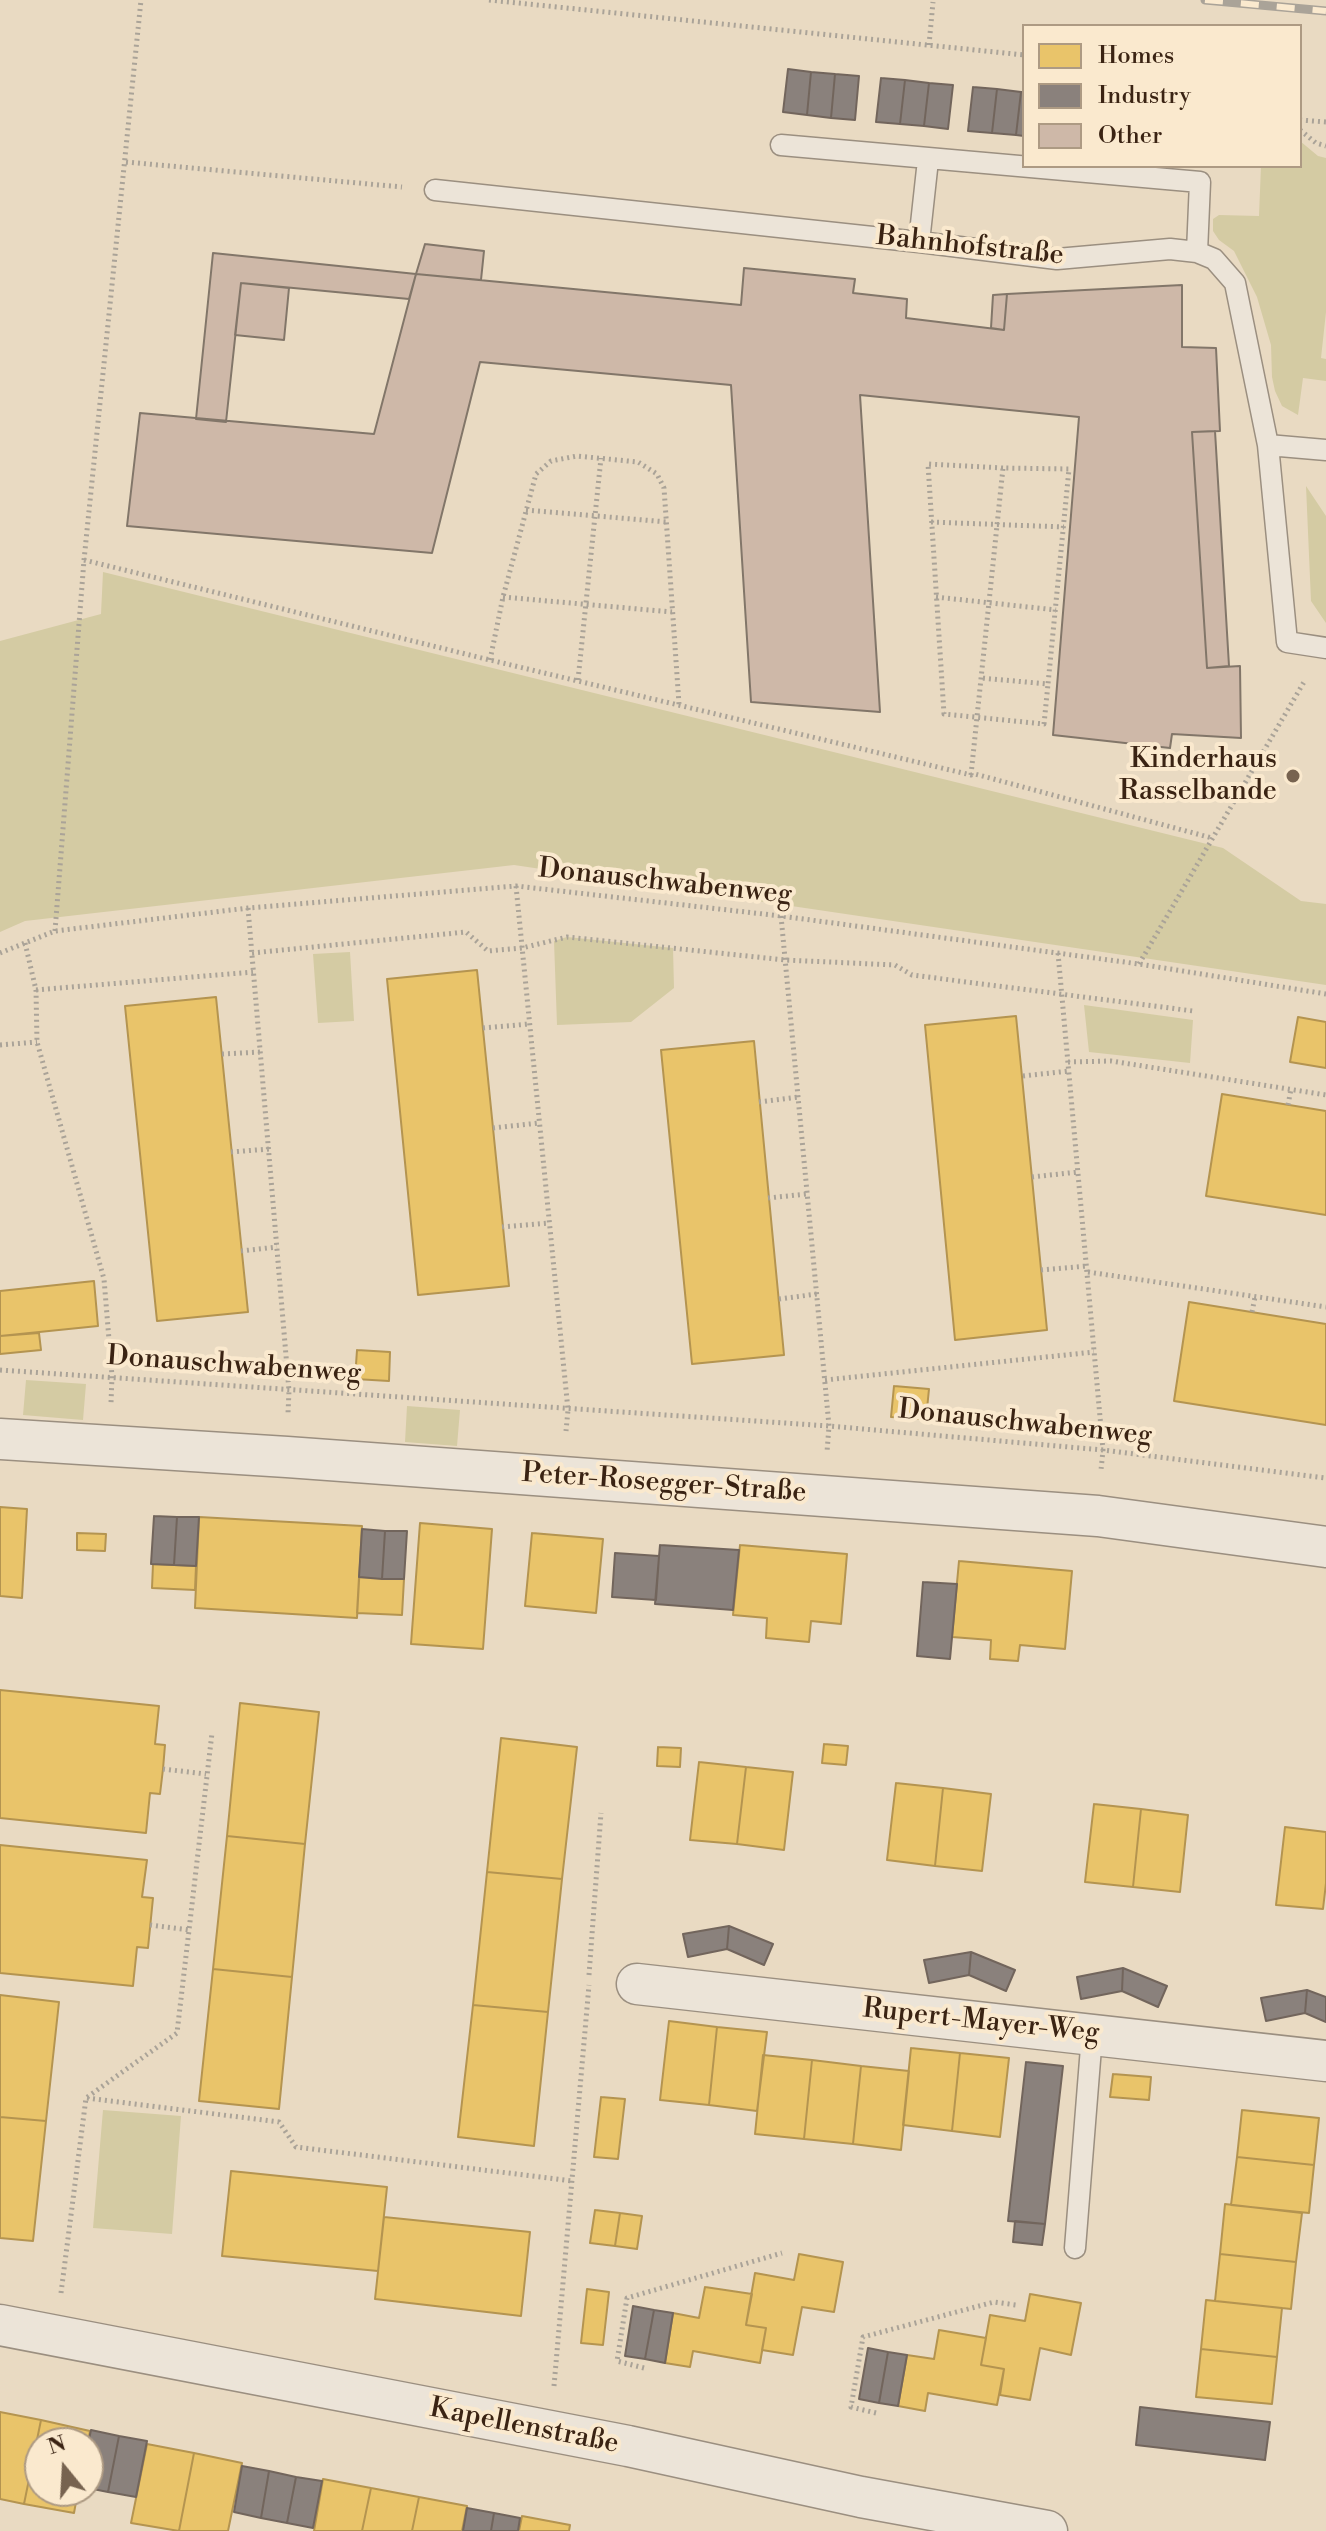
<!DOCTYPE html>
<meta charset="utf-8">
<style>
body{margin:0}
#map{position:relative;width:1326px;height:2531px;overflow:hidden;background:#e9dac2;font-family:"Libre Bodoni",serif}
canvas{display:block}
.legend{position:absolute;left:1022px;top:24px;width:280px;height:144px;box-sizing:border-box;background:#fae9ce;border:2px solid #ad9a83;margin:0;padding:10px 14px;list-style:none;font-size:24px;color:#3a2313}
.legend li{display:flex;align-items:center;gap:16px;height:40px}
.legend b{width:40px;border:2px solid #ad9a83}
.north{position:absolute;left:24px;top:2427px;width:80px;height:80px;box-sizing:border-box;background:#fae9ce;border:2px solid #ad9a83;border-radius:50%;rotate:342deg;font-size:22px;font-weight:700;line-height:32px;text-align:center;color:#3a2313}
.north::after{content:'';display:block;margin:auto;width:28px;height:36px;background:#776350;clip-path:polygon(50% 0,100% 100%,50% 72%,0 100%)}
</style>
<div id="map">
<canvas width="1326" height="2531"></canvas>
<ul class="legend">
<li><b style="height:22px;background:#e9c46a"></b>Homes</li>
<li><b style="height:22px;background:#8a817c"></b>Industry</li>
<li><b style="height:22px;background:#ceb8a8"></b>Other</li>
</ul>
<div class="north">N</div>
</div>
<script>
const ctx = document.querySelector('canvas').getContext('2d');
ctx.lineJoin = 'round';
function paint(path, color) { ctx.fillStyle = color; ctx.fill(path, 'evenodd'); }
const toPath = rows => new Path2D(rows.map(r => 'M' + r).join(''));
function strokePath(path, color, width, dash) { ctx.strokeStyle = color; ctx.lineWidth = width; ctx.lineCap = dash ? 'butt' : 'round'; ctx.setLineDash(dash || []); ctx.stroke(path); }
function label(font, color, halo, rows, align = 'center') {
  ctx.font = font + ' "Libre Bodoni",serif'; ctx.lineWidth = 8; ctx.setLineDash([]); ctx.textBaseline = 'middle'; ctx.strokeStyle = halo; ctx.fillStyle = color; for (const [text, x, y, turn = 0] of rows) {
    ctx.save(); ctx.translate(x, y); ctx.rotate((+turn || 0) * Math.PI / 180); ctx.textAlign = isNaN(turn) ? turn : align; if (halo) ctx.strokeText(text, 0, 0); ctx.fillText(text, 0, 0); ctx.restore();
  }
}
paint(toPath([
 [1300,141,1318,156,1326,158,1326,312,1321,358,1326,359,1326,381,1303,378,1298,415,1282,406,1275,391,1272,377,1271,345,1257,297,1234,251,1219,240,1213,231,1213,219,1219,215,1259,216,1261,166,1300,166],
 [1306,486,1326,516,1326,623,1311,601],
 [103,572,1223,848,1301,901,1326,904,1326,985,514,865,25,921,0,932,0,641,101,614],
 [567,937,673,948,674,988,631,1022,557,1025,554,941],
 [350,952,354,1021,318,1023,313,954],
 [1084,1005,1193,1020,1190,1063,1089,1052],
 [26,1380,86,1384,83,1420,23,1415],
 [407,1406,460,1410,457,1446,405,1442],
 [103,2110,181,2116,172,2234,93,2228]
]), '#d4cba3');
const homes = toPath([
 [477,970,509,1286,418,1295,387,979,477,970],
 [216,997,248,1312,157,1321,125,1006,216,997],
 [1016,1016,1047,1330,955,1340,925,1025,1016,1016],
 [1298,1017,1326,1022,1326,1068,1290,1062,1298,1017],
 [754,1041,784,1355,692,1364,661,1050,754,1041],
 [1222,1094,1326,1111,1326,1215,1206,1196,1222,1094],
 [94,1281,98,1326,0,1336,0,1291,94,1281],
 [1189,1302,1326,1324,1326,1425,1174,1401,1189,1302],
 [39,1333,41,1350,0,1354,0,1336,39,1333],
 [357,1350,390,1352,389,1381,355,1379,357,1350],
 [894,1386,929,1389,926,1419,891,1417,894,1386],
 [0,1507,27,1509,22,1598,0,1596,0,1507],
 [199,1517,362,1526,357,1618,195,1608,199,1517],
 [420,1523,492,1529,483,1649,411,1644,420,1523],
 [77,1533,106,1534,105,1551,77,1550,77,1533],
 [532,1533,603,1539,596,1613,525,1606,532,1533],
 [740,1545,847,1554,841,1624,811,1621,809,1642,766,1638,767,1618,733,1615,740,1545],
 [959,1561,1072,1571,1065,1649,1020,1645,1018,1661,990,1659,991,1640,952,1637,959,1561],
 [153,1564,196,1566,195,1590,152,1588,153,1564],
 [359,1577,404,1579,402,1615,357,1613,359,1577],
 [0,1690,159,1706,155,1744,165,1745,163,1769,160,1794,150,1793,146,1833,0,1818,0,1690],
 [240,1703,319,1712,305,1844,227,1836,240,1703],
 [501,1738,577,1747,562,1879,487,1872,501,1738],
 [824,1744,848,1746,846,1765,822,1763,824,1744],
 [658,1747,681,1748,680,1767,657,1766,658,1747],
 [699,1762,746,1767,737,1844,690,1840,699,1762],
 [746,1767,793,1772,784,1850,737,1844,746,1767],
 [896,1783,943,1788,935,1866,887,1860,896,1783],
 [943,1788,991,1794,982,1871,935,1866,943,1788],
 [1094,1804,1141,1809,1133,1887,1085,1882,1094,1804],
 [1141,1809,1188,1815,1180,1892,1133,1887,1141,1809],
 [1285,1827,1326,1832,1326,1883,1323,1909,1276,1905,1285,1827],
 [227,1836,305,1844,292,1977,213,1969,227,1836],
 [0,1845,147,1860,142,1897,153,1898,148,1948,137,1947,133,1986,0,1973,0,1845],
 [487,1872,562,1879,548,2012,473,2005,487,1872],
 [213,1969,292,1977,279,2109,199,2101,213,1969],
 [0,1995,59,2002,46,2121,0,2117,0,1995],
 [473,2005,548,2012,534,2146,458,2137,473,2005],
 [669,2021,717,2027,709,2105,660,2100,669,2021],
 [717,2027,767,2032,757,2111,709,2105,717,2027],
 [911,2048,960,2053,952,2131,903,2125,911,2048],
 [960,2053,1009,2058,1000,2137,952,2131,960,2053],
 [763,2055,812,2060,804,2139,755,2134,763,2055],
 [812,2060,861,2066,853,2144,804,2139,812,2060],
 [861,2066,909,2071,901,2150,853,2144,861,2066],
 [1113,2074,1151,2077,1149,2100,1110,2097,1113,2074],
 [601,2097,625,2099,618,2159,594,2157,601,2097],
 [1242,2110,1319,2118,1314,2165,1237,2157,1242,2110],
 [0,2117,46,2121,33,2241,0,2238,0,2117],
 [1237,2157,1314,2165,1309,2213,1231,2205,1237,2157],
 [231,2171,387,2187,378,2271,222,2256,231,2171],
 [1225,2204,1302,2213,1296,2262,1220,2254,1225,2204],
 [595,2210,620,2213,615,2246,590,2243,595,2210],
 [620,2213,642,2216,637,2249,615,2246,620,2213],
 [384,2217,530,2232,521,2316,375,2299,384,2217],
 [799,2254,843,2262,834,2312,802,2307,793,2355,762,2350,766,2328,746,2325,755,2273,794,2280,799,2254],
 [1220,2254,1296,2262,1291,2309,1215,2301,1220,2254],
 [705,2287,752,2294,746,2325,766,2328,760,2363,693,2351,690,2367,665,2363,673,2313,699,2318,705,2287],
 [587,2289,609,2292,603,2345,581,2343,587,2289],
 [1030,2294,1081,2303,1071,2355,1040,2348,1030,2400,1000,2395,1004,2369,981,2365,990,2315,1025,2321,1030,2294],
 [1206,2300,1282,2308,1277,2357,1201,2349,1206,2300],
 [939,2330,986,2338,981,2365,1004,2369,997,2405,928,2393,925,2411,898,2406,907,2355,934,2359,939,2330],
 [1201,2349,1277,2357,1272,2404,1196,2397,1201,2349],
 [0,2412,41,2420,24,2504,0,2499,0,2412],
 [41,2420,90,2431,88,2443,40,2443,40,2491,78,2491,74,2513,24,2504,41,2420],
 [147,2444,194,2453,179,2531,131,2523,147,2444],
 [194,2453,242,2463,228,2531,179,2531,194,2453],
 [323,2479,371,2488,362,2531,314,2531,323,2479],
 [371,2488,419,2497,412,2531,362,2531,371,2488],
 [419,2497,467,2506,462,2531,412,2531,419,2497],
 [522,2516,570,2525,569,2531,519,2531,522,2516]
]);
paint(homes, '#e9c46a');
strokePath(homes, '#b49450', 2);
const industry = toPath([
 [788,69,811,72,807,115,783,112,788,69],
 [811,72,835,74,831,118,807,115,811,72],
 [835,74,859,76,855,120,831,118,835,74],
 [881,78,905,80,900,124,876,122,881,78],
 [905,80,929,83,924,126,900,124,905,80],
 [929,83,953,85,948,129,924,126,929,83],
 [973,87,997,89,992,133,968,131,973,87],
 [997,89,1021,92,1016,135,992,133,997,89],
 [1021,92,1024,92,1024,136,1016,135,1021,92],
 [154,1516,177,1517,174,1565,151,1564,154,1516],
 [177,1517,199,1517,196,1566,174,1565,177,1517],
 [362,1529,385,1531,382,1579,359,1577,362,1529],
 [385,1531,407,1531,404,1579,382,1579,385,1531],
 [660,1545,739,1550,733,1610,655,1604,660,1545],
 [615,1553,659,1556,656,1600,612,1597,615,1553],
 [923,1582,957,1584,950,1659,917,1656,923,1582],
 [729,1926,727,1949,688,1957,683,1934,729,1926],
 [729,1926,773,1944,764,1965,727,1949,729,1926],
 [971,1952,969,1975,929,1983,924,1960,971,1952],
 [971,1952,1015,1970,1006,1991,969,1975,971,1952],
 [1123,1968,1122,1991,1081,1999,1077,1977,1123,1968],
 [1123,1968,1167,1986,1158,2007,1122,1991,1123,1968],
 [1307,1990,1305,2013,1266,2021,1261,1998,1307,1990],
 [1307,1990,1326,1997,1326,2022,1305,2013,1307,1990],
 [1026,2062,1063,2066,1045,2224,1008,2221,1026,2062],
 [1015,2221,1045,2224,1042,2245,1013,2242,1015,2221],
 [633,2306,654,2310,645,2359,625,2356,633,2306],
 [654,2310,673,2313,665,2363,645,2359,654,2310],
 [868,2348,888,2352,879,2403,859,2399,868,2348],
 [888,2352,907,2355,898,2406,879,2403,888,2352],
 [1140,2407,1270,2422,1265,2460,1136,2445,1140,2407],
 [91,2430,119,2436,108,2492,88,2488,88,2444,91,2430],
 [119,2436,147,2441,136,2497,108,2492,119,2436],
 [242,2466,269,2471,261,2518,234,2512,242,2466],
 [269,2471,296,2477,287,2523,261,2518,269,2471],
 [296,2477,322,2481,313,2528,287,2523,296,2477],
 [467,2508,494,2513,491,2531,463,2531,467,2508],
 [494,2513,520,2518,518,2531,491,2531,494,2513]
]);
paint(industry, '#8a817c');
strokePath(industry, '#72655c', 2);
const building = toPath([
 [425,244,484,251,481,280,416,274,425,244],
 [213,253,416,274,409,299,241,283,226,422,196,419,213,253],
 [744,268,855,279,853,293,907,299,906,318,1004,330,1007,294,1182,285,1182,347,1216,348,1220,431,1192,432,1207,668,1240,666,1241,738,1172,734,1170,748,1053,735,1079,417,860,395,880,712,751,702,731,385,480,362,432,553,127,526,140,413,374,434,416,274,741,305,744,268],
 [241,283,289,288,284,340,235,335,241,283],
 [1007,294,1004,330,991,328,993,295,1007,294],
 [1215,431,1229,666,1207,668,1192,432,1215,431]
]);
paint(building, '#ceb8a8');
strokePath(building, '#827669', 2);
const service = toPath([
 [781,145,1200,182,1197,252],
 [435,190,919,242,1057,259,1170,249,1197,252,1214,259,1235,283,1268,445,1287,642,1326,648],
 [919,242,928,160],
 [1268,445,1326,450],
 [1075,2248,1092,2035]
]);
const minor = toPath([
 [0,1439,287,1457,1098,1516,1326,1547],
 [637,1984,1326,2061],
 [0,2325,628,2446,861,2497,1047,2531]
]);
strokePath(service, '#9b8f80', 23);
strokePath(minor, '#9b8f80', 43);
strokePath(toPath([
 [489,0,1024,55],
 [929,45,933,2],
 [1300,120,1326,122],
 [1300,130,1316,143,1326,146],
 [126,162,402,187],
 [1003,468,928,464,944,714,1044,724,1048,684],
 [526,510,667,522],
 [931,522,1064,527],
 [84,560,490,660,971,775,975,774,1212,838],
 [503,597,672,612],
 [936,597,1056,610],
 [490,660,503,597,536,474,551,461,577,456,638,462,657,474,664,488,679,704],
 [578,680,601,458],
 [971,775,977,717,1003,468,1069,469,1048,684,981,678],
 [516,886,568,1410,566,1431],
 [248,908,289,1391,288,1413],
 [781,916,829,1426,827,1452],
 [55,931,84,560,141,0],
 [25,943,36,990,37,1042,104,1279,112,1376,111,1403],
 [0,953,55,931,248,908,516,886,781,916,1139,964,1326,994],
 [252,953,466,932,488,951,522,948,567,937,785,960,895,965,912,975,1193,1011],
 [1058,953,1103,1450,1101,1470],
 [1139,964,1304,682],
 [36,990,253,972],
 [483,1028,529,1024],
 [0,1045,37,1042],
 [222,1054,261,1052],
 [1068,1062,1111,1061,1326,1095],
 [1023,1076,1069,1071],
 [759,1102,798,1097],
 [1288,1105,1291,1089],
 [493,1128,539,1123],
 [231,1152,269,1149],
 [1032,1177,1078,1172],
 [768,1198,807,1194],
 [502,1227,549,1223],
 [241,1251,277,1247],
 [1041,1270,1087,1266],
 [1088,1272,1326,1307],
 [779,1299,817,1294],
 [1252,1312,1255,1297],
 [0,1370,829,1426,1103,1450,1326,1478],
 [825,1380,1094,1352],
 [163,1769,206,1774],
 [150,1925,189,1930],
 [589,1975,601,1813],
 [87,2098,279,2122,296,2147,573,2181],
 [61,2293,86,2098,177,2033,212,1733],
 [644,2368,617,2361,627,2298,782,2253],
 [554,2386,589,1985],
 [876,2413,851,2407,863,2337,994,2302,1016,2305]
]), '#aaa398', 5, [2, 4]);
strokePath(service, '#ece4d8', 20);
strokePath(minor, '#ece4d8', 40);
const rail = toPath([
 [1205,0,1326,11]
]);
strokePath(rail, '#aaa398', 9);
strokePath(rail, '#fae9ce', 6, [18]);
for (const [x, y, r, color] of [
 [1293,776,8,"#776350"]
]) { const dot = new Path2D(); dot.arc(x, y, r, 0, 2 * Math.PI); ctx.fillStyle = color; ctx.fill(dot); strokePath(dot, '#fae9ce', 3); }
label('28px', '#3a2313', '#fae9ce', [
 ["Bahnhofstraße",970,247,6],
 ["Donauschwabenweg",665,883,6],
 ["Donauschwabenweg",234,1366,4],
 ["Donauschwabenweg",1025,1424,6],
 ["Peter-Rosegger-Straße",664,1484,4],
 ["Rupert-Mayer-Weg",981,2022,6],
 ["Kapellenstraße",524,2427,11]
]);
label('28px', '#3a2313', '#fae9ce', [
 ["Kinderhaus",1277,760],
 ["Rasselbande",1277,792]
], 'right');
</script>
